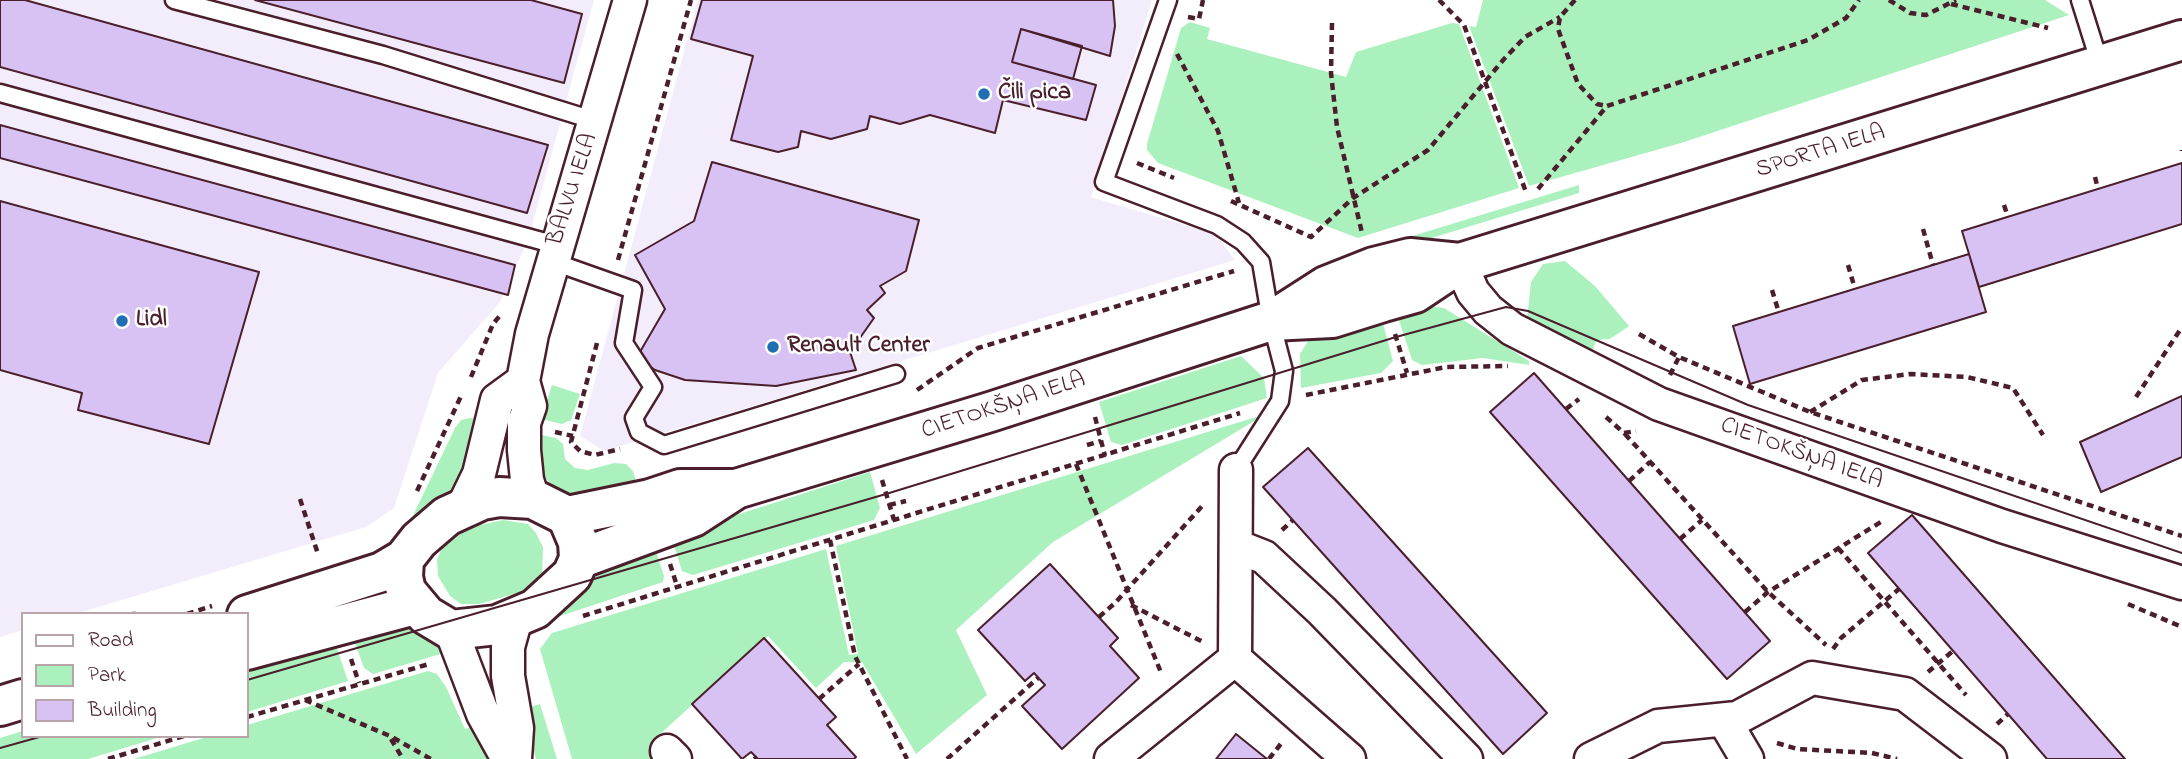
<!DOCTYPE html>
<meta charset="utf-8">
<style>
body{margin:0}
#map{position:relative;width:2182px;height:759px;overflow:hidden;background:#fff;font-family:"Indie Flower",sans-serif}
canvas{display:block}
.legend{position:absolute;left:21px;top:612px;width:228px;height:126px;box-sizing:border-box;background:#fff;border:2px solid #b7a5aa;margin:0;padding:9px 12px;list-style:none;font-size:21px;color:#4a1f2b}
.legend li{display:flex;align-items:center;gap:14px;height:35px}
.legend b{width:35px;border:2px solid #b7a5aa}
</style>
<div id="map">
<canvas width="2182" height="759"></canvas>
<ul class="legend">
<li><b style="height:9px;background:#fff"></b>Road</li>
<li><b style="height:19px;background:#abf1bd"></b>Park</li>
<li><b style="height:19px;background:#d8c2f3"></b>Building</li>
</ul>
</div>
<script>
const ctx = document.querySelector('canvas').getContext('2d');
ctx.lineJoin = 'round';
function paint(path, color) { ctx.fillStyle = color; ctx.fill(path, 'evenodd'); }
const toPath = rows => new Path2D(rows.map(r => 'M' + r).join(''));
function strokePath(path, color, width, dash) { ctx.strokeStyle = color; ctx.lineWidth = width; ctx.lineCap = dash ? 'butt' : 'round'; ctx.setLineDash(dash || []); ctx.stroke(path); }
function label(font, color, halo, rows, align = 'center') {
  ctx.font = font + ' "Indie Flower",sans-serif'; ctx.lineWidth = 5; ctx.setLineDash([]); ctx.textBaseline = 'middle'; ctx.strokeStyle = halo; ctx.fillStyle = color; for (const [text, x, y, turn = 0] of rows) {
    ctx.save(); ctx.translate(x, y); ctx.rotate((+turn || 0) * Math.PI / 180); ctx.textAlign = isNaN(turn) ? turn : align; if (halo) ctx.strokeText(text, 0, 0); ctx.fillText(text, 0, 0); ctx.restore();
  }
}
paint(toPath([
 [0,0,594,0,528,240,500,302,438,373,394,508,366,527,75,614,23,614,23,630,0,637],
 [698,0,1152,0,1091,197,1215,234,1235,260,604,451,580,436]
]), '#f3edfb');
paint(toPath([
 [1483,0,2045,0,2069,15,1681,143,1529,186,1469,26,1476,27],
 [1190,22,1210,28,1207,39,1346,77,1356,52,1452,23,1459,24,1519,188,1358,238,1158,163,1147,150,1147,144,1181,28],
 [1579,185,1579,193,1379,254,1383,245],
 [1565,261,1595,286,1629,326,1610,339,1596,340,1592,353,1527,320,1531,282,1543,264],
 [1422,305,1444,308,1529,361,1529,365,1483,358,1422,365,1412,360,1396,311],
 [1381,316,1393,361,1381,373,1301,388,1300,354,1310,338],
 [1241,356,1264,378,1267,398,1122,445,1111,442,1099,402],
 [552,385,580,394,571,420,562,424,541,419],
 [1266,414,1053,542,956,630,987,695,916,754,862,662,844,662,816,688,768,636,658,736,658,759,572,759,540,649,552,633,826,549,849,655,858,654,836,546],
 [470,418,479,420,471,459,453,492,409,524,455,428,461,420],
 [537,434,556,438,563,444,565,459,575,468,588,470,614,463,626,464,633,471,638,489,596,499,564,496,542,475],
 [870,472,880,508,874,520,693,575,682,571,671,536],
 [503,520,528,524,536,533,543,547,542,580,535,588,479,604,461,604,450,596,438,576,437,560,441,550,467,528],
 [653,542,664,576,663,582,545,621,607,558],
 [418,622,444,653,373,674,364,668,352,635],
 [333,637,348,681,247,712,247,663],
 [428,671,437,674,446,687,465,729,475,726,487,759,134,759,210,736,247,736,247,725],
 [540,704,557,759,536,759,522,709],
 [23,731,23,736,164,736,88,759,0,759,0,738]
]), '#abf1bd');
const building = toPath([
 [0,0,25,0,548,145,527,213,0,67,0,0],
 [255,0,531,0,582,14,564,83,255,0],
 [702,0,1113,0,1115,26,1110,56,1021,29,1012,62,1096,85,1086,120,1003,100,995,133,930,115,900,124,870,116,867,129,831,139,801,131,798,147,778,152,731,140,753,56,691,39,702,0],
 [1021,29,1082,46,1073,79,1012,62,1021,29],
 [0,125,515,265,508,295,0,158,0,125],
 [712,162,919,220,906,271,880,286,885,293,867,310,874,318,850,352,856,370,776,386,685,380,655,370,637,357,665,309,635,255,694,221,712,162],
 [2182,163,2182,224,1979,287,1962,231,2182,163],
 [0,201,259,272,209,444,78,410,82,393,0,370,0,201],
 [1969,254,1986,312,1750,384,1733,326,1969,254],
 [1534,373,1770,641,1727,679,1490,412,1534,373],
 [2182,396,2182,457,2101,492,2080,442,2182,396],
 [1308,448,1547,713,1503,754,1263,487,1308,448],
 [1912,515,2125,759,2047,759,1868,553,1912,515],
 [1050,564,1118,638,1110,646,1139,678,1062,749,1022,706,1045,685,1034,673,1025,681,978,630,1050,564],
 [764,638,836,717,827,725,856,757,854,759,758,759,751,752,742,759,692,704,764,638],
 [1236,734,1267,759,1216,759,1236,734]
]);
paint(building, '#d8c2f3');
strokePath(building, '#4a1f2b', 2);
const lane = toPath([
 [174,0,383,55,596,121],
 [1168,0,1104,182,1217,225,1243,242,1261,262,1271,321,1284,371,1280,401,1236,470],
 [2080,0,2101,67],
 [0,93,556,245],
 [551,261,633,290,624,343,653,387,634,418,639,432,664,445,896,374]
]);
const street = toPath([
 [1460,263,1473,292,1488,310,1512,329,1659,404,2002,526,2182,583],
 [533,499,527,480,524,450,524,423,530,406,523,381,532,334,630,0],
 [463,507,479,474,497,400,523,381],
 [1236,546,1264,557,1322,611,1466,759],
 [451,630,483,714,508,759],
 [1235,659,1349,759],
 [1724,720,1747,759],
 [667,751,675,759],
 [515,759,517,728,508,676,508,647,516,618],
 [1111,759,1235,659,1236,470],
 [1591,759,1658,726,1737,718,1812,678,1905,694,1990,759]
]);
const secondary = toPath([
 [1273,320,1326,286,1374,267,1410,258,1460,263],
 [499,497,533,499,567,516,578,542,579,559,572,575,535,609,497,625,451,630,426,615,406,591,403,577,404,559,419,540,447,516,482,500,499,497],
 [567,516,650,499,680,489,736,489,990,412,1271,321,1332,318,1383,302,1415,293,1460,263,2182,40],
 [579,559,693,517,736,489],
 [247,615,382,572,404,559],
 [247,650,415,605],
 [0,706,23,699]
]);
strokePath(lane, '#4a1f2b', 21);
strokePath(street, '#4a1f2b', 37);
strokePath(secondary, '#4a1f2b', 44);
strokePath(toPath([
 [1439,0,1464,25,1526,192],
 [1575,0,1560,17,1558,29,1578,84,1597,104,1606,106],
 [1889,0,1910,13,1926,15,1956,0],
 [1951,4,2048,28],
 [1188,17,1199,19,1203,0],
 [1332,23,1331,73,1337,127,1362,233],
 [1177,54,1218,131,1239,203],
 [2182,150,2182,151],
 [1137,163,1174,178],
 [2095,177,2098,189],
 [1538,189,1607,106,1808,40,1846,18,1859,0],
 [1231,201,1311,237,1353,198,1428,150,1504,59,1525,37,1560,17],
 [2004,205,2008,217],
 [1923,229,1933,265],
 [618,260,691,0],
 [1848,265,1855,289],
 [1772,290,1779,313],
 [1395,334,1407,373],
 [1639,334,1679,357,1810,412,2182,536],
 [597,343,571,442,580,451,595,455,620,449],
 [1670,375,1679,357],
 [471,377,493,324,502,313],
 [917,390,978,348,1234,271],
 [1306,395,1446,367,1508,366],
 [2136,397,2182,327],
 [1566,409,1579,399],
 [1810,412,1862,380,1910,374,1967,377,2013,388,2043,435],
 [1095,417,1105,456],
 [1606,417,1624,433,1636,431],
 [555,432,573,436],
 [1625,434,1768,592,1826,645],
 [1087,445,1101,441],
 [1076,464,1162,675],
 [882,480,894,520],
 [1629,481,1650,462],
 [417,491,462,394],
 [300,499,318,554],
 [889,505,906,501],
 [1282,530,1293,520],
 [1680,539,1702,520],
 [830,540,855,656,907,759],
 [1838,548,1966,695],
 [670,564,677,586],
 [2128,604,2182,627],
 [1131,605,1203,642],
 [1745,612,1768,592,1884,520],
 [132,614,136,614],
 [187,614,212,606],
 [583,616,1240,413],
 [1099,617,1115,603,1203,505],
 [1833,649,1841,638,1899,589],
 [351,659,359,683],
 [1928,672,1953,651],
 [819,699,859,664],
 [305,700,390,736,431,759],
 [247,717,429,664],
 [1997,724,2008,714],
 [391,739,403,759],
 [1777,743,1797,749,1872,753,1897,759],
 [108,759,184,736],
 [754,759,757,757],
 [947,759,1038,678],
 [1269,759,1283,741]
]), '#4a1f2b', 4.5, [7, 5]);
strokePath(lane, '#fff', 16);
strokePath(street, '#fff', 32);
strokePath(secondary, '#fff', 38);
strokePath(toPath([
 [247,680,886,494,1396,337,1506,307,1528,311,1748,405,2182,553],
 [0,748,43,736]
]), '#4a1f2b', 2);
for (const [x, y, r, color] of [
 [984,94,7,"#1f6fb2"],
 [122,321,7,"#1f6fb2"],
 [773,347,7,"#1f6fb2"]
]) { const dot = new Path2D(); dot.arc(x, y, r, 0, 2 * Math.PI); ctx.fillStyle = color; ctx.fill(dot); strokePath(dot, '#fff', 2.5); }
label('bold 24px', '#4a1f2b', '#fff', [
 ["Čili pica",998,94],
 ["Lidl",136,321],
 ["Renault Center",787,347]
], 'left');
label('24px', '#4a1f2b', '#fff', [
 ["SPORTA IELA",1821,153,-17],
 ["BALVU IELA",574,190,-72],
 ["CIETOKŠŅA IELA",1004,407,-18],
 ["CIETOKŠŅA IELA",1801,455,20]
]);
</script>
